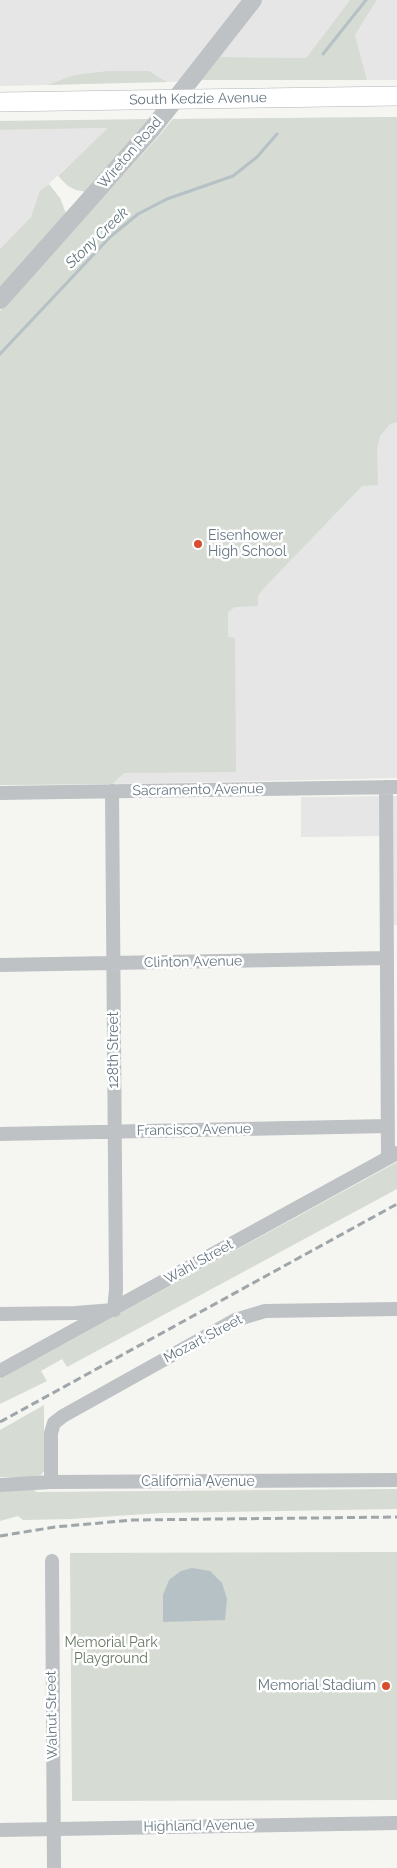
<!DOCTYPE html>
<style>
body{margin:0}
canvas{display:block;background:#f5f5f1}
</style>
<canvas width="397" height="1868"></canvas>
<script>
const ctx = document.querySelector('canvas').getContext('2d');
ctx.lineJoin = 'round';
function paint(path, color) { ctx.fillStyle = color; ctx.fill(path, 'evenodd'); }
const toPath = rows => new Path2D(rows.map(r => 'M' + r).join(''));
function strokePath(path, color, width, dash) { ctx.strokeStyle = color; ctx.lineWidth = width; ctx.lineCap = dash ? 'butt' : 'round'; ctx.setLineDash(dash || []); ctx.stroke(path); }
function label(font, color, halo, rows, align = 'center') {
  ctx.font = font + ' Raleway,sans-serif'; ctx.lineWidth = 5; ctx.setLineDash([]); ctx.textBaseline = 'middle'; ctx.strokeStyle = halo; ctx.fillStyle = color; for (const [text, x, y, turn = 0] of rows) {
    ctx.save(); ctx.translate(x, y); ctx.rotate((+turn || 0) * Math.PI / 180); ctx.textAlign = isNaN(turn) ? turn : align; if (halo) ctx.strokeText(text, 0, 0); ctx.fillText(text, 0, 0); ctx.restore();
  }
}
paint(toPath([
 [0,0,350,0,306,58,221,57,201,80,167,82,149,71,74,75,47,85,0,86],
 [377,0,397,0,397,80,367,80,355,35],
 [397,117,397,778,112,784,0,785,0,311,158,137,173,119],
 [109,128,41,191,31,217,0,249,0,130],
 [397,796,397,925,386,925,386,836,301,837,301,797]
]), '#e5e6e5');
paint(toPath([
 [350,0,377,0,355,35,367,80,201,80,220,57,306,58],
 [108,71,149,71,167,82,47,85,74,75],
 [397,117,397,422,390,424,380,436,377,449,378,485,362,486,263,589,258,596,258,606,235,607,228,612,228,637,235,638,236,772,124,773,112,784,0,785,0,311,158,137,173,119],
 [152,119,86,192,76,190,68,186,58,176,108,128,0,130,0,121],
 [49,184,60,198,67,216,0,293,0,249,31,217,40,191],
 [397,1162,397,1189,67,1367,62,1359,41,1371,47,1381,0,1404,0,1379],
 [44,1405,44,1471,41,1475,32,1477,0,1477,0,1430],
 [32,1489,37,1492,397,1489,397,1509,161,1513,71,1519,23,1520,18,1516,0,1521,0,1490],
 [397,1552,397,1800,72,1801,70,1553]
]), '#d6dbd3');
paint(toPath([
 [192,1568,210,1571,222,1583,227,1599,225,1620,163,1622,163,1595,169,1580,181,1571]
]), '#b5c1c5');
strokePath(toPath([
 [323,54,366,0],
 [0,354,110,237,138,214,167,199,233,176,257,157,277,134]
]), '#b5c1c5', 3);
const secondary = toPath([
 [193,99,397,96]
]);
strokePath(secondary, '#b0b6ba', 20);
strokePath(toPath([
 [386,787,388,1158],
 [0,793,397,787],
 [0,965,387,958],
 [0,1134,388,1126],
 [0,1314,75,1313,114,1310,116,1290,112,791],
 [0,1371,397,1153],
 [51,1482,51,1433,54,1423,63,1416,235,1320,265,1311,397,1309],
 [0,1485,51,1482,397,1480],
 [52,1561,54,1868],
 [0,1830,397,1823]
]), '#bec2c5', 14);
strokePath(toPath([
 [0,300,152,129,253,0]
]), '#bec2c5', 18);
strokePath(secondary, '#fff', 19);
strokePath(toPath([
 [0,1422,397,1204],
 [0,1536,55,1527,133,1520,397,1517]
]), '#9fa6aa', 3, [8, 4]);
const secondaryBridge = toPath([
 [0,102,193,99]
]);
strokePath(secondaryBridge, '#b0b6ba', 20, []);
strokePath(secondaryBridge, '#fff', 19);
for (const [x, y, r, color] of [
 [198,544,5,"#d84d2e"],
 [386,1686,5,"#d84d2e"]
]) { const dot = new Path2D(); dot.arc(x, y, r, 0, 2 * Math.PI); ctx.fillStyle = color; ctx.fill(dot); strokePath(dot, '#fff', 2); }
label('14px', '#657681', '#fff', [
 ["South Kedzie Avenue",198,99,-1],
 ["Wireton Road",130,153,-49],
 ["Sacramento Avenue",198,790,-1],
 ["Clinton Avenue",193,962,-1],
 ["128th Street",114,1050,-90],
 ["Francisco Avenue",194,1130,-1],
 ["Wahl Street",199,1262,-29],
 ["Mozart Street",203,1339,-28],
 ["California Avenue",198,1482],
 ["Walnut Street",52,1715,-91],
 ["Highland Avenue",199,1826,-1]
]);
label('14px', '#657681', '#fff', [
 ["Eisenhower",208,536],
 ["High School",208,552],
 ["Memorial Stadium",376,1686,"right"]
], 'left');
label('14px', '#697864', '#fff', [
 ["Memorial Park",111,1643],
 ["Playground",111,1659]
]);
label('italic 15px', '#61777e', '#fff', [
 ["Stony Creek",97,238,-44]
]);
</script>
